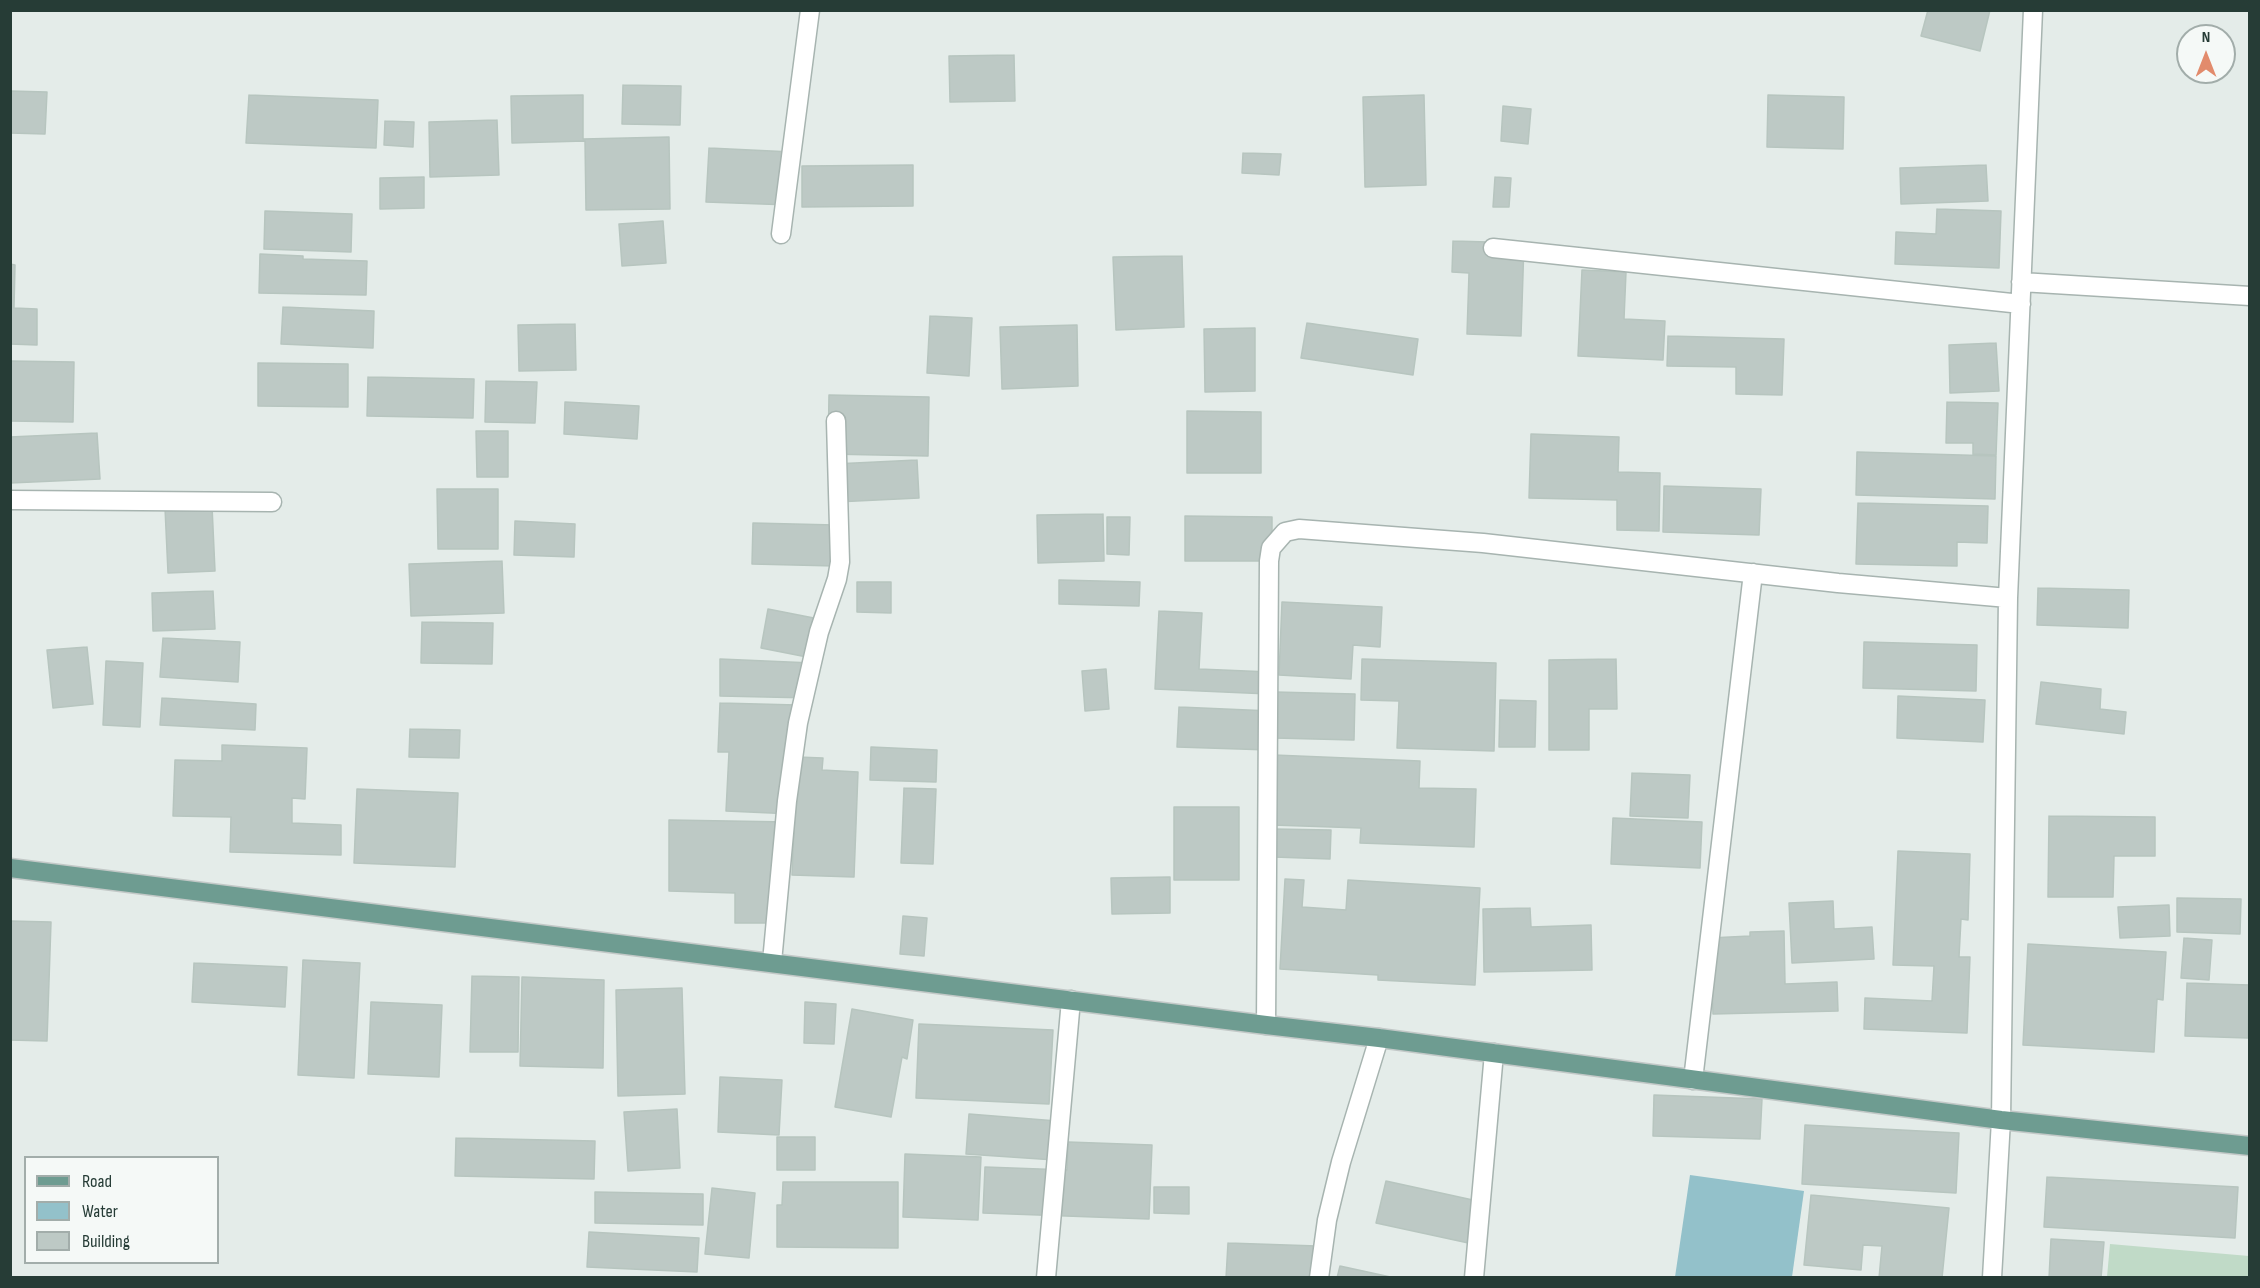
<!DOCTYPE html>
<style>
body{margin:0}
#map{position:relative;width:2260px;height:1288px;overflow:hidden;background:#e4ece9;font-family:"Sofia Sans Condensed",sans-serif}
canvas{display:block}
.frame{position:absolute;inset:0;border:12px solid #263c36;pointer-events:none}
.legend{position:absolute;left:24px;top:1156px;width:195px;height:108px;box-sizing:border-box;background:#f5f9f7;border:2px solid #a2adaa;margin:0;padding:8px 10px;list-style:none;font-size:18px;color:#263c36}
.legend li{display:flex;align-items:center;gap:12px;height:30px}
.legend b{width:30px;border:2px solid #a2adaa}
.north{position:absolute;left:2176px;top:24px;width:60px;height:60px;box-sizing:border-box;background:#f5f9f7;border:2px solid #a2adaa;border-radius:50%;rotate:0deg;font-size:16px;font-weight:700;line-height:24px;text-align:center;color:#263c36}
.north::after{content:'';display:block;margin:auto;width:21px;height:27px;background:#e28b6c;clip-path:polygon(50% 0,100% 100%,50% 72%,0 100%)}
</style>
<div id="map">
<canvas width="2260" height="1288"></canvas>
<div class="frame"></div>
<ul class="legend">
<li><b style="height:8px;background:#6e9c91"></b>Road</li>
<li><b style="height:16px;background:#93c1ca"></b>Water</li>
<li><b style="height:16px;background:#bdc9c5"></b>Building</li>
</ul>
<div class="north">N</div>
</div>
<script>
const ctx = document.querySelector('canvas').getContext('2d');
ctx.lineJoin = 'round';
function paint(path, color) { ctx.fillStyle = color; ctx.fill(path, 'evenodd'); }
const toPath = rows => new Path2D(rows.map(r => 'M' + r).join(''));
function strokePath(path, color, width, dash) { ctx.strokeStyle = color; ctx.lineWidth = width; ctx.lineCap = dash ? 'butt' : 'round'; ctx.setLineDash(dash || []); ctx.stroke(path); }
paint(toPath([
 [2110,1244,2249,1256,2249,1277,2107,1277]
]), '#c0dac7');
paint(toPath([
 [1690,1175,1804,1191,1792,1277,1675,1277]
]), '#93c1ca');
const building = toPath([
 [1928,10,1990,10,1980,51,1921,36,1928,10],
 [1014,55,1015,101,950,102,949,56,1014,55],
 [623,85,681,86,680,125,622,124,623,85],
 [10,91,47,92,45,134,10,133,10,91],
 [249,95,378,100,376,148,246,143,249,95],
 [583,95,583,139,669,137,670,209,586,210,585,141,512,143,511,96,583,95],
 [1424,95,1426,185,1365,187,1363,97,1424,95],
 [1768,95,1844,97,1843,149,1767,147,1768,95],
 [1503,106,1531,109,1528,144,1501,141,1503,106],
 [497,120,499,175,430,177,429,122,497,120],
 [385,121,414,122,413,147,384,145,385,121],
 [709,148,792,152,790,205,706,202,709,148],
 [1243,153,1281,154,1279,175,1242,173,1243,153],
 [913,165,913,206,802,207,802,166,913,165],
 [1986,165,1988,201,1901,204,1900,168,1986,165],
 [424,177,424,208,380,209,380,178,424,177],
 [1495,177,1511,178,1509,207,1493,207,1495,177],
 [1937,209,2001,211,1999,268,1895,264,1896,232,1936,234,1937,209],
 [265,211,352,214,351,252,264,249,265,211],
 [663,221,666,263,622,266,619,224,663,221],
 [1453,241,1524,243,1521,336,1467,334,1469,273,1452,272,1453,241],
 [260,254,303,256,303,259,367,261,366,295,259,293,260,254],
 [1182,256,1184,327,1116,330,1113,257,1182,256],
 [10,264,15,265,14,308,37,309,37,345,10,344,10,264],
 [1582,270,1626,272,1624,319,1665,321,1663,360,1578,356,1582,270],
 [283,307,374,311,373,348,281,344,283,307],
 [930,316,972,318,969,376,927,373,930,316],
 [1307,323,1418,339,1413,375,1301,358,1307,323],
 [575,324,576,370,519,371,518,325,575,324],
 [1077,325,1078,386,1002,389,1000,327,1077,325],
 [1255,328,1255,391,1205,392,1204,329,1255,328],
 [1668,336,1784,339,1782,395,1736,394,1736,367,1667,366,1668,336],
 [1996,343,1999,391,1950,393,1949,345,1996,343],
 [10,361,74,362,73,422,10,421,10,361],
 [258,363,348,364,348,407,258,406,258,363],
 [368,377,474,379,473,418,367,416,368,377],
 [486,381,537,382,535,423,485,422,486,381],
 [829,395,929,397,928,456,828,454,829,395],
 [565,402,639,406,637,439,564,434,565,402],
 [1947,402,1998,403,1996,455,1973,454,1973,443,1946,443,1947,402],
 [1187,411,1261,412,1261,473,1187,473,1187,411],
 [476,431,508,431,508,477,477,477,476,431],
 [97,433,100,479,10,483,10,437,97,433],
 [1531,434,1619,437,1618,472,1660,473,1659,531,1617,530,1617,500,1529,498,1531,434],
 [1857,452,1996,456,1995,499,1856,495,1857,452],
 [917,460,919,498,836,502,834,464,917,460],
 [1664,486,1761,489,1759,535,1663,532,1664,486],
 [437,489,498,489,498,549,438,549,437,489],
 [1858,503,1988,506,1987,543,1957,542,1957,566,1856,564,1858,503],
 [212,506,215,571,168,573,165,508,212,506],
 [1103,514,1104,561,1038,563,1037,515,1103,514],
 [1185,516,1272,517,1272,561,1185,561,1185,516],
 [1107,517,1130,517,1129,555,1107,554,1107,517],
 [515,521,575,524,574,557,514,555,515,521],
 [753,523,835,525,835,566,752,564,753,523],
 [502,561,504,613,411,616,409,564,502,561],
 [1059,580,1140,582,1139,606,1059,604,1059,580],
 [857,582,891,582,891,613,857,612,857,582],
 [2038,588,2129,590,2128,628,2037,625,2038,588],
 [213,591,215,629,153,631,152,593,213,591],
 [1282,602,1382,607,1380,647,1353,645,1351,679,1279,675,1282,602],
 [768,609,824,620,817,659,761,648,768,609],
 [1159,611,1202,613,1199,669,1270,672,1269,694,1155,689,1159,611],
 [422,622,493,623,492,664,421,663,422,622],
 [163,638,240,642,238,682,160,677,163,638],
 [1864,642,1977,645,1976,691,1863,688,1864,642],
 [87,647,93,704,53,708,47,650,87,647],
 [720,659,812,663,811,698,720,696,720,659],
 [1362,659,1496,663,1494,751,1397,748,1399,701,1361,700,1362,659],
 [1616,659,1617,709,1589,709,1589,750,1549,750,1549,660,1616,659],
 [106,661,143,663,140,727,103,725,106,661],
 [1106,669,1109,709,1085,711,1082,671,1106,669],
 [2041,682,2101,689,2100,709,2126,712,2124,734,2036,724,2041,682],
 [1275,692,1355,694,1354,740,1274,738,1275,692],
 [1898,696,1985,700,1983,742,1897,738,1898,696],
 [162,698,256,704,255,730,160,725,162,698],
 [1500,700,1536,701,1535,747,1499,747,1500,700],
 [720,703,797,705,793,814,726,811,729,752,718,752,720,703],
 [1179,707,1271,711,1269,750,1177,747,1179,707],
 [410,729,460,730,459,758,409,757,410,729],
 [222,745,307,748,305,799,292,798,292,823,341,825,341,855,230,852,231,817,173,816,175,760,222,761,222,745],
 [871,747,937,750,936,782,870,780,871,747],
 [1274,755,1420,761,1419,788,1476,789,1474,847,1360,843,1361,828,1272,825,1274,755],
 [797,757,823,758,822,770,858,772,854,877,792,875,797,757],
 [1632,773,1690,775,1688,818,1630,816,1632,773],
 [904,788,936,789,933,864,901,863,904,788],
 [357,789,458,793,455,867,354,863,357,789],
 [1174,807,1239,807,1239,880,1174,880,1174,807],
 [2049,816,2155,817,2155,856,2114,856,2113,897,2048,897,2049,816],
 [1613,818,1702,822,1700,868,1611,864,1613,818],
 [669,820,789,822,781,923,735,923,735,893,669,891,669,820],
 [1274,829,1331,830,1330,859,1274,857,1274,829],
 [1898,851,1970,854,1968,920,1961,919,1959,957,1970,957,1967,1033,1864,1029,1865,998,1932,1001,1934,966,1893,965,1898,851],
 [1170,877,1170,913,1112,914,1111,878,1170,877],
 [1285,879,1304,880,1302,907,1346,910,1348,880,1480,888,1475,985,1378,980,1378,975,1280,969,1285,879],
 [2177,898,2241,899,2240,934,2177,932,2177,898],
 [1833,901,1834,929,1872,927,1874,959,1792,963,1789,903,1833,901],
 [2169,905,2170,936,2120,938,2118,907,2169,905],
 [1530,908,1531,927,1591,925,1592,970,1484,972,1483,909,1530,908],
 [903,916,927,918,924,956,900,954,903,916],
 [10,921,51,922,47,1041,10,1040,10,921],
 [1784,931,1785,984,1837,982,1838,1011,1713,1014,1710,938,1750,936,1750,932,1784,931],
 [2184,938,2212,940,2209,980,2181,978,2184,938],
 [2028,944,2166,952,2163,1000,2157,999,2154,1052,2023,1045,2028,944],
 [303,960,360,963,354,1078,298,1075,303,960],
 [194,963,287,967,285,1007,192,1002,194,963],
 [472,976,519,977,518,1052,470,1052,472,976],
 [522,977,604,980,603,1068,520,1066,522,977],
 [2187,983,2249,985,2248,1038,2185,1036,2187,983],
 [682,988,685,1094,618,1096,616,990,682,988],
 [371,1002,442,1005,439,1077,368,1074,371,1002],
 [805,1002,836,1004,834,1044,804,1043,805,1002],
 [852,1009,913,1020,907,1059,902,1057,891,1117,835,1107,852,1009],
 [919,1024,1053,1030,1049,1104,916,1098,919,1024],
 [720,1077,782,1080,779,1135,718,1132,720,1077],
 [1654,1095,1762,1099,1760,1139,1653,1136,1654,1095],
 [677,1109,680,1168,628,1171,624,1112,677,1109],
 [969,1114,1057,1121,1055,1160,966,1154,969,1114],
 [1805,1125,1959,1133,1956,1193,1802,1184,1805,1125],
 [777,1137,815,1137,815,1170,777,1170,777,1137],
 [456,1138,595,1141,594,1179,455,1176,456,1138],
 [1068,1142,1152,1145,1149,1219,983,1213,985,1167,1067,1170,1068,1142],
 [905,1154,981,1157,978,1220,903,1217,905,1154],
 [2047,1177,2238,1187,2235,1238,2044,1227,2047,1177],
 [1386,1181,1482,1202,1473,1244,1376,1223,1386,1181],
 [783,1182,898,1182,898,1248,777,1247,777,1205,782,1205,783,1182],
 [1154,1187,1189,1187,1189,1214,1154,1213,1154,1187],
 [712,1188,755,1193,749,1258,705,1254,712,1188],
 [595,1192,703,1194,703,1225,595,1223,595,1192],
 [1811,1195,1949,1208,1942,1278,1879,1278,1882,1246,1863,1245,1861,1270,1804,1265,1811,1195],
 [589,1232,699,1238,697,1272,587,1267,589,1232],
 [2051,1239,2104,1242,2101,1278,2049,1278,2051,1239],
 [1228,1243,1317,1246,1316,1278,1226,1278,1228,1243],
 [1340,1266,1395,1278,1337,1278,1340,1266]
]);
paint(building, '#bdc9c5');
strokePath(building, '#b7c5bf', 1.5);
const minor = toPath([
 [781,234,810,10],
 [1493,248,2021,304],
 [2021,282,2250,296],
 [10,500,272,502],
 [772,962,787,801,798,723,819,632,837,579,840,562,836,421],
 [1266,1025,1269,561,1271,548,1285,532,1299,529,1483,543,1838,583,2008,598],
 [1693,1080,1753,573],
 [1046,1278,1071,1000],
 [1319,1278,1327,1220,1341,1162,1379,1038],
 [1474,1278,1494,1053],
 [1992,1278,2001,1120,2008,598,2033,10]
]);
const major = toPath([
 [10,868,1266,1025,1379,1038,2001,1120,2250,1146]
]);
strokePath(minor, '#a7b4b0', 21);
strokePath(major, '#c2c8c7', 21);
strokePath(minor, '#fff', 18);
strokePath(major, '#6e9c91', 18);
</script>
